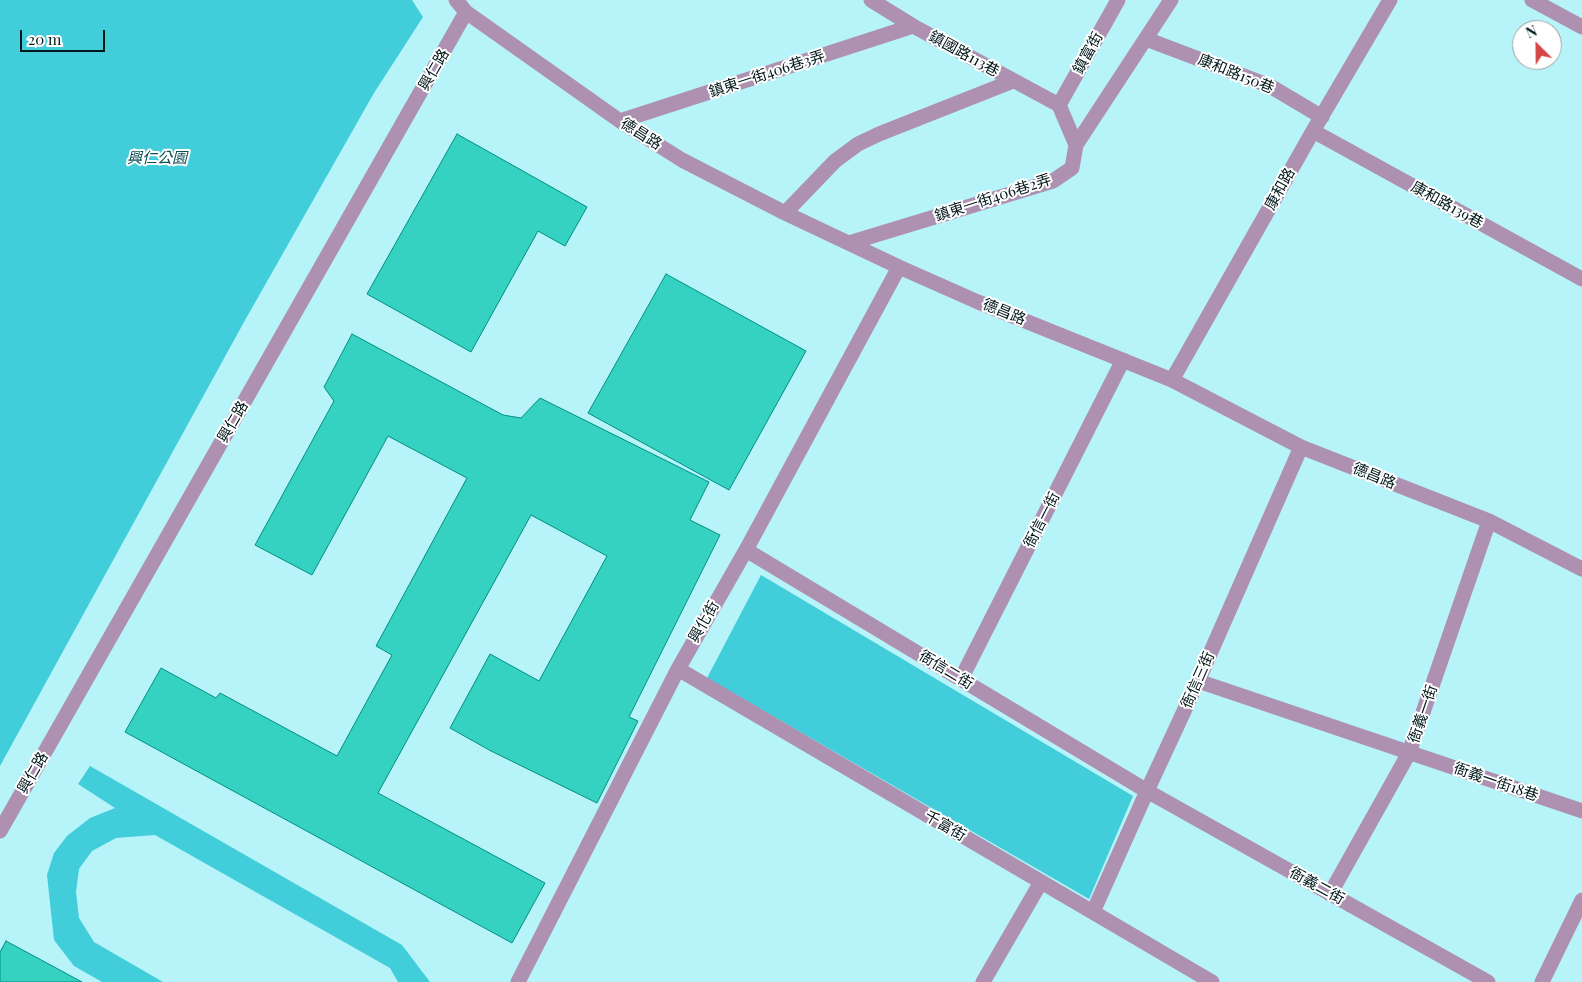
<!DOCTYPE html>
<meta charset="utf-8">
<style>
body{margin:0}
#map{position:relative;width:1582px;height:982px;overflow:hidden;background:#b7f4fa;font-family:"Playfair Display",serif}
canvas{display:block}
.north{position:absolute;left:1512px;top:20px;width:50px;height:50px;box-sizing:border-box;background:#fff;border:1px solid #99a2a3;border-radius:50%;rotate:337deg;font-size:14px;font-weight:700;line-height:20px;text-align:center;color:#001719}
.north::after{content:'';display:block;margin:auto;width:18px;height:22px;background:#d44545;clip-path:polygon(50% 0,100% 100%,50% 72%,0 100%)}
.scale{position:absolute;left:20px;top:30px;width:85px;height:22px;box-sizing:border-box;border:2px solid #001719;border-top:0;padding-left:6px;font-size:15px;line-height:18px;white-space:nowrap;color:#001719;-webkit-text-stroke:4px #fff;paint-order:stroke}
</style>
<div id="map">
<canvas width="1582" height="982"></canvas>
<div class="north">N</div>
<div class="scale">20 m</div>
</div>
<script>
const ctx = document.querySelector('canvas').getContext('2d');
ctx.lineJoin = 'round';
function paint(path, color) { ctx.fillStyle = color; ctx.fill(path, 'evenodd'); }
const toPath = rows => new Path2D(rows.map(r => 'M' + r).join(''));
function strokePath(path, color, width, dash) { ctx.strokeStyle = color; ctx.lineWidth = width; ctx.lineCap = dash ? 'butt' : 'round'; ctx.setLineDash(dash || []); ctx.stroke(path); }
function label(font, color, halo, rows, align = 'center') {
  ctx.font = font + ' "Playfair Display","Noto Sans TC",serif'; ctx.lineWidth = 4; ctx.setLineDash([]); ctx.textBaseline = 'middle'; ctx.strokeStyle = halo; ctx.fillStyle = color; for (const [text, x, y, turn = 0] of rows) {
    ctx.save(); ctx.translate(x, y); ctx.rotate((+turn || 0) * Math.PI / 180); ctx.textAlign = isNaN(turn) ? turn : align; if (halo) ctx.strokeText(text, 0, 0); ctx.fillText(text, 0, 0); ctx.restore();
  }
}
paint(toPath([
 [0,0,412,0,423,17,374,93,244,322,0,766],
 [761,575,1133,796,1089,899,707,678],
 [90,766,402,945,430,982,398,982,390,968,155,835,116,838,92,851,79,869,76,892,79,918,94,942,163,982,102,982,74,966,54,940,47,875,54,853,67,836,90,818,115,808,78,784]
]), '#41cdda');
const building = toPath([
 [457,134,587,207,565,246,538,231,471,352,367,294,457,134],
 [666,274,806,351,729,490,588,413,666,274],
 [352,334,503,415,521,418,540,398,709,482,690,520,720,535,629,717,638,721,597,803,491,751,450,728,490,654,539,681,607,556,531,515,378,793,545,883,512,943,125,732,161,668,216,698,220,693,337,756,392,655,376,646,467,478,388,436,312,575,255,545,334,401,324,387,352,334],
 [6,941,82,982,0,982,0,952,6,941]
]);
paint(building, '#36d2c1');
strokePath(building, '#008e82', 1);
strokePath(toPath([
 [456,0,466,12,620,121,682,160,785,213,899,267,978,302,1172,380,1301,447,1489,521,1582,569],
 [871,0,913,26,1059,105],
 [1532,0,1582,27],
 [1146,39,1270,86,1322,117],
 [1059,105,1118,0],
 [620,121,913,26],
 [1313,131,1582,279],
 [1076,145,1171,0],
 [785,213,835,161,858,144,879,134,1013,81],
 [849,243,1053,181,1072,168,1076,145,1059,105],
 [1172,380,1313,131,1390,0],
 [746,550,1147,791,1488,982],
 [678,669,1212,982],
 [961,679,1123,360],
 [1198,681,1582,811],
 [0,831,466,12],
 [1330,894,1409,753,1489,521],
 [1093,912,1147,791,1198,681,1301,447],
 [518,982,678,669,746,550,899,267],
 [983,982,1041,882],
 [1542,982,1582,900]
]), '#ae90b0', 15);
label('15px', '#001719', '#fff', [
 ["鎮富街",1088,53,-61],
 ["鎮國路113巷",964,54,29],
 ["興仁路",434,70,-60],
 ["鎮東一街406巷3弄",767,74,-18],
 ["康和路150巷",1236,74,22],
 ["德昌路",641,134,32],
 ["康和路",1280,189,-61],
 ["鎮東一街406巷2弄",993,198,-18],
 ["康和路139巷",1447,205,29],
 ["德昌路",1004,312,22],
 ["興仁路",233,422,-60],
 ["德昌路",1374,476,22],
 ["衙信一街",1042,520,-63],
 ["興化街",704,622,-60],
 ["衙信二街",946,670,31],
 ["衙信三街",1198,680,-66],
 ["衙義一街",1423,714,-71],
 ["興仁路",33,773,-60],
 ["衙義一街18巷",1496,782,19],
 ["千富街",945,826,30],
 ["衙義二街",1317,886,29]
]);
label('italic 15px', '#0a4e54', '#fff', [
 ["興仁公園",157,158]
]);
</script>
